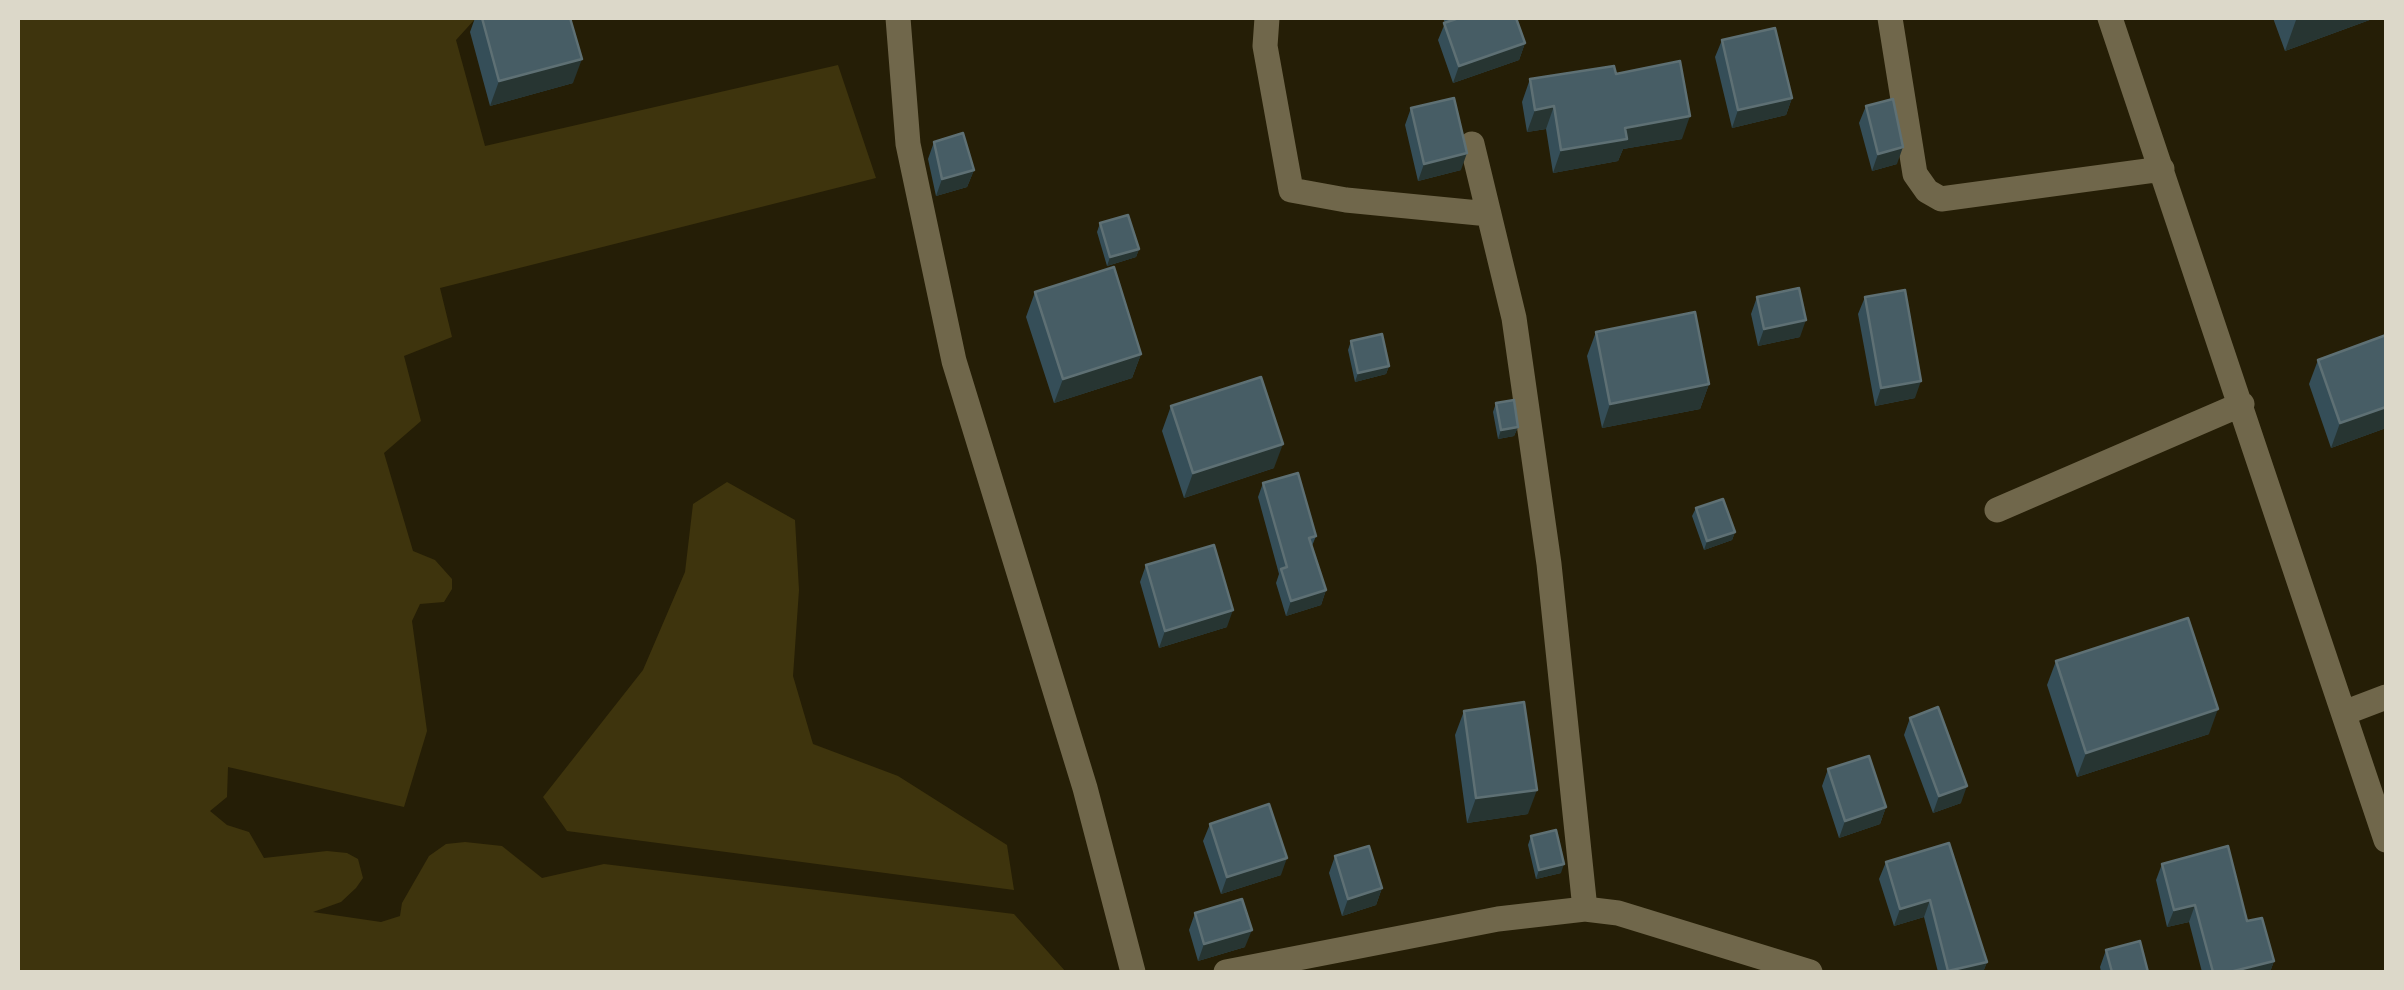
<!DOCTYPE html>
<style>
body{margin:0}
#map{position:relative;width:2404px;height:990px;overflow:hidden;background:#251e06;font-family:Raleway,sans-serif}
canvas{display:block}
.frame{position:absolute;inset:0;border:20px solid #dcd8c9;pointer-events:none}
</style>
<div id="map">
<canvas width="2404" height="990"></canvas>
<div class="frame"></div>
</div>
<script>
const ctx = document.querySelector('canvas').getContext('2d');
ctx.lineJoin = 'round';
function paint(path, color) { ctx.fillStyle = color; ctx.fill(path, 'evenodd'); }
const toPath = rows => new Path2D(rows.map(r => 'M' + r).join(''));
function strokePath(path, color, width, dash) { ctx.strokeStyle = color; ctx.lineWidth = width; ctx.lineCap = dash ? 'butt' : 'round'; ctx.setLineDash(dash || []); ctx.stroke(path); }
paint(toPath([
 [18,18,476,18,456,40,485,146,838,65,876,178,440,288,452,337,404,356,421,421,384,453,413,551,435,560,452,579,452,589,444,602,420,604,412,621,427,731,404,807,228,767,227,797,210,811,227,825,249,832,264,858,327,851,347,853,358,859,363,878,356,888,341,902,313,912,381,922,400,916,402,903,429,856,446,844,465,842,502,846,542,878,604,864,1014,914,1066,972,18,972],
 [727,482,795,520,799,590,793,676,813,744,898,776,1007,845,1014,890,567,831,543,797,643,670,685,572,693,504]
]), '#3e340d');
strokePath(toPath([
 [898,18,908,144,954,361,1085,788,1133,972],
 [1267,18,1265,46,1291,190,1346,200,1489,214],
 [1890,18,1915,174,1927,191,1941,199,2162,169],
 [2110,18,2386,840],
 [1997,510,2242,404],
 [2344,713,2386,697],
 [1585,909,1618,913,1810,972],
 [1226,972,1498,919,1585,909,1549,564,1514,318,1472,144]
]), '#70674b', 25);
paint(toPath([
 [475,18,570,18,573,83,490,106,470,32],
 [1443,18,1516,18,1525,43,1519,60,1453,83,1438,40,1445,23],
 [2273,18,2375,18,2285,51],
 [1722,40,1792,98,1786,115,1732,128,1715,57],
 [1616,74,1682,139,1623,149,1618,161,1553,173,1546,129,1527,132,1522,102,1530,79],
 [1866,106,1897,164,1872,171,1859,123],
 [1411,108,1461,170,1418,181,1405,125],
 [934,142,974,170,967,187,936,196,928,159],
 [1100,223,1139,249,1136,257,1107,266,1097,232],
 [1035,292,1141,354,1132,378,1054,403,1026,317],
 [1757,297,1800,337,1758,346,1751,314],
 [1865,297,1915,398,1875,406,1858,314],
 [1596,332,1709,384,1700,409,1602,428,1587,356],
 [2386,335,2386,428,2331,448,2309,384,2318,360],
 [1351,341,1389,366,1386,374,1355,382,1348,350],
 [1496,403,1518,427,1514,436,1498,439,1493,412],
 [1171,406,1274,468,1184,498,1162,431],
 [1263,483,1316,536,1312,546,1326,590,1321,605,1286,616,1276,583,1279,574,1258,497],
 [1696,508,1735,532,1732,540,1704,550,1692,516],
 [1146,565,1227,627,1159,648,1140,582],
 [2056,661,2209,734,2077,777,2047,685],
 [1464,711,1528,814,1467,823,1455,735],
 [1910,718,1961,803,1933,813,1904,735],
 [1828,769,1886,807,1880,824,1839,838,1822,786],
 [1210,824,1281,875,1221,894,1203,841],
 [1531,836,1561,873,1536,879,1528,845],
 [1949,843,1987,962,1983,972,1938,972,1924,917,1894,926,1879,879,1886,862],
 [1335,856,1382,888,1376,905,1342,916,1329,873],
 [2162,864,2247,921,2274,961,2270,972,2202,972,2189,922,2167,927,2156,880],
 [1195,913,1245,947,1198,961,1189,930],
 [2106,950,2148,972,2101,972,2100,967]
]), '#354e58');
paint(toPath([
 [2302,18,2375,18,2285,51,2296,20],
 [1525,43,1519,60,1453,83,1459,66],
 [582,59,573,83,490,106,499,81],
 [1792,98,1786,115,1732,128,1738,110],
 [1554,106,1546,129,1527,132,1535,110],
 [1690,116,1682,139,1623,149,1618,161,1553,173,1561,150,1625,128],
 [1903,147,1897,164,1872,171,1878,154],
 [1467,153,1461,170,1418,181,1424,164],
 [974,170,967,187,936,196,942,179],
 [1139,249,1136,257,1107,266,1110,257],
 [1806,320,1800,337,1758,346,1764,329],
 [1141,354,1132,378,1054,403,1063,379],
 [1389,366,1386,374,1355,382,1358,373],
 [1921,381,1915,398,1875,406,1881,388],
 [1709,384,1700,409,1602,428,1610,404],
 [2386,407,2386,428,2331,448,2340,423],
 [1518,427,1514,436,1498,439,1501,430],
 [1283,444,1274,468,1184,498,1193,473],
 [1735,532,1732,540,1704,550,1707,541],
 [1326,590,1321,605,1286,616,1291,601],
 [1233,610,1227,627,1159,648,1165,631],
 [2218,709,2209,734,2077,777,2086,753],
 [1967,786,1961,803,1933,813,1939,796],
 [1537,790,1528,814,1467,823,1476,798],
 [1886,807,1880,824,1839,838,1845,821],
 [1287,858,1281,875,1221,894,1227,877],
 [1564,864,1561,873,1536,879,1539,870],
 [1382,888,1376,905,1342,916,1348,899],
 [1930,900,1924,917,1894,926,1900,909],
 [2195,905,2189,922,2167,927,2174,910],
 [1252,930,1245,947,1198,961,1204,944],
 [2274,961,2270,972,2230,972],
 [1987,962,1983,972,1948,972,1948,971]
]), '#273532');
const building = toPath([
 [482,18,570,18,582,59,499,81,482,18],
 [1455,18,1516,18,1525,43,1459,66,1444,23,1456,19,1455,18],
 [1775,28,1792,98,1738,110,1722,40,1775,28],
 [1680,61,1690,116,1625,128,1627,139,1561,150,1554,106,1535,110,1530,79,1614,66,1616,74,1680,61],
 [1454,98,1467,153,1424,164,1411,108,1454,98],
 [1893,99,1903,147,1878,154,1866,106,1893,99],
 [963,133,974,170,942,179,934,142,963,133],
 [1128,215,1139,249,1110,257,1100,223,1128,215],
 [1114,267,1141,354,1063,379,1035,292,1114,267],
 [1799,288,1806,320,1764,329,1757,297,1799,288],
 [1905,290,1921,381,1881,388,1865,297,1905,290],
 [1695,312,1709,384,1610,404,1596,332,1695,312],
 [1382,334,1389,366,1358,373,1351,341,1382,334],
 [2386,335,2386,407,2340,423,2318,360,2386,335],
 [1261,377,1283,444,1193,473,1171,406,1261,377],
 [1514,400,1518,427,1501,430,1496,403,1514,400],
 [1298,473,1316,536,1309,538,1326,590,1291,601,1281,569,1287,567,1263,483,1298,473],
 [1723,499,1735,532,1707,541,1696,508,1723,499],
 [1214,545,1233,610,1165,631,1146,565,1214,545],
 [2188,618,2218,709,2086,753,2056,661,2188,618],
 [1524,702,1537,790,1476,798,1464,711,1524,702],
 [1938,707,1967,786,1939,796,1910,718,1938,707],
 [1869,756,1886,807,1845,821,1828,769,1869,756],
 [1269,804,1287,858,1227,877,1210,824,1269,804],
 [1556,830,1564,864,1539,870,1531,836,1556,830],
 [1949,843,1987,962,1948,971,1930,900,1900,909,1886,862,1949,843],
 [1369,846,1382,888,1348,899,1335,856,1369,846],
 [2228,846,2247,921,2262,918,2274,961,2230,972,2213,972,2195,905,2174,910,2162,864,2228,846],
 [1242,899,1252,930,1204,944,1195,913,1242,899],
 [2140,941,2148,972,2112,972,2106,950,2140,941]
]);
paint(building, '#475d65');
strokePath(building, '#5e7074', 2.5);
</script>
